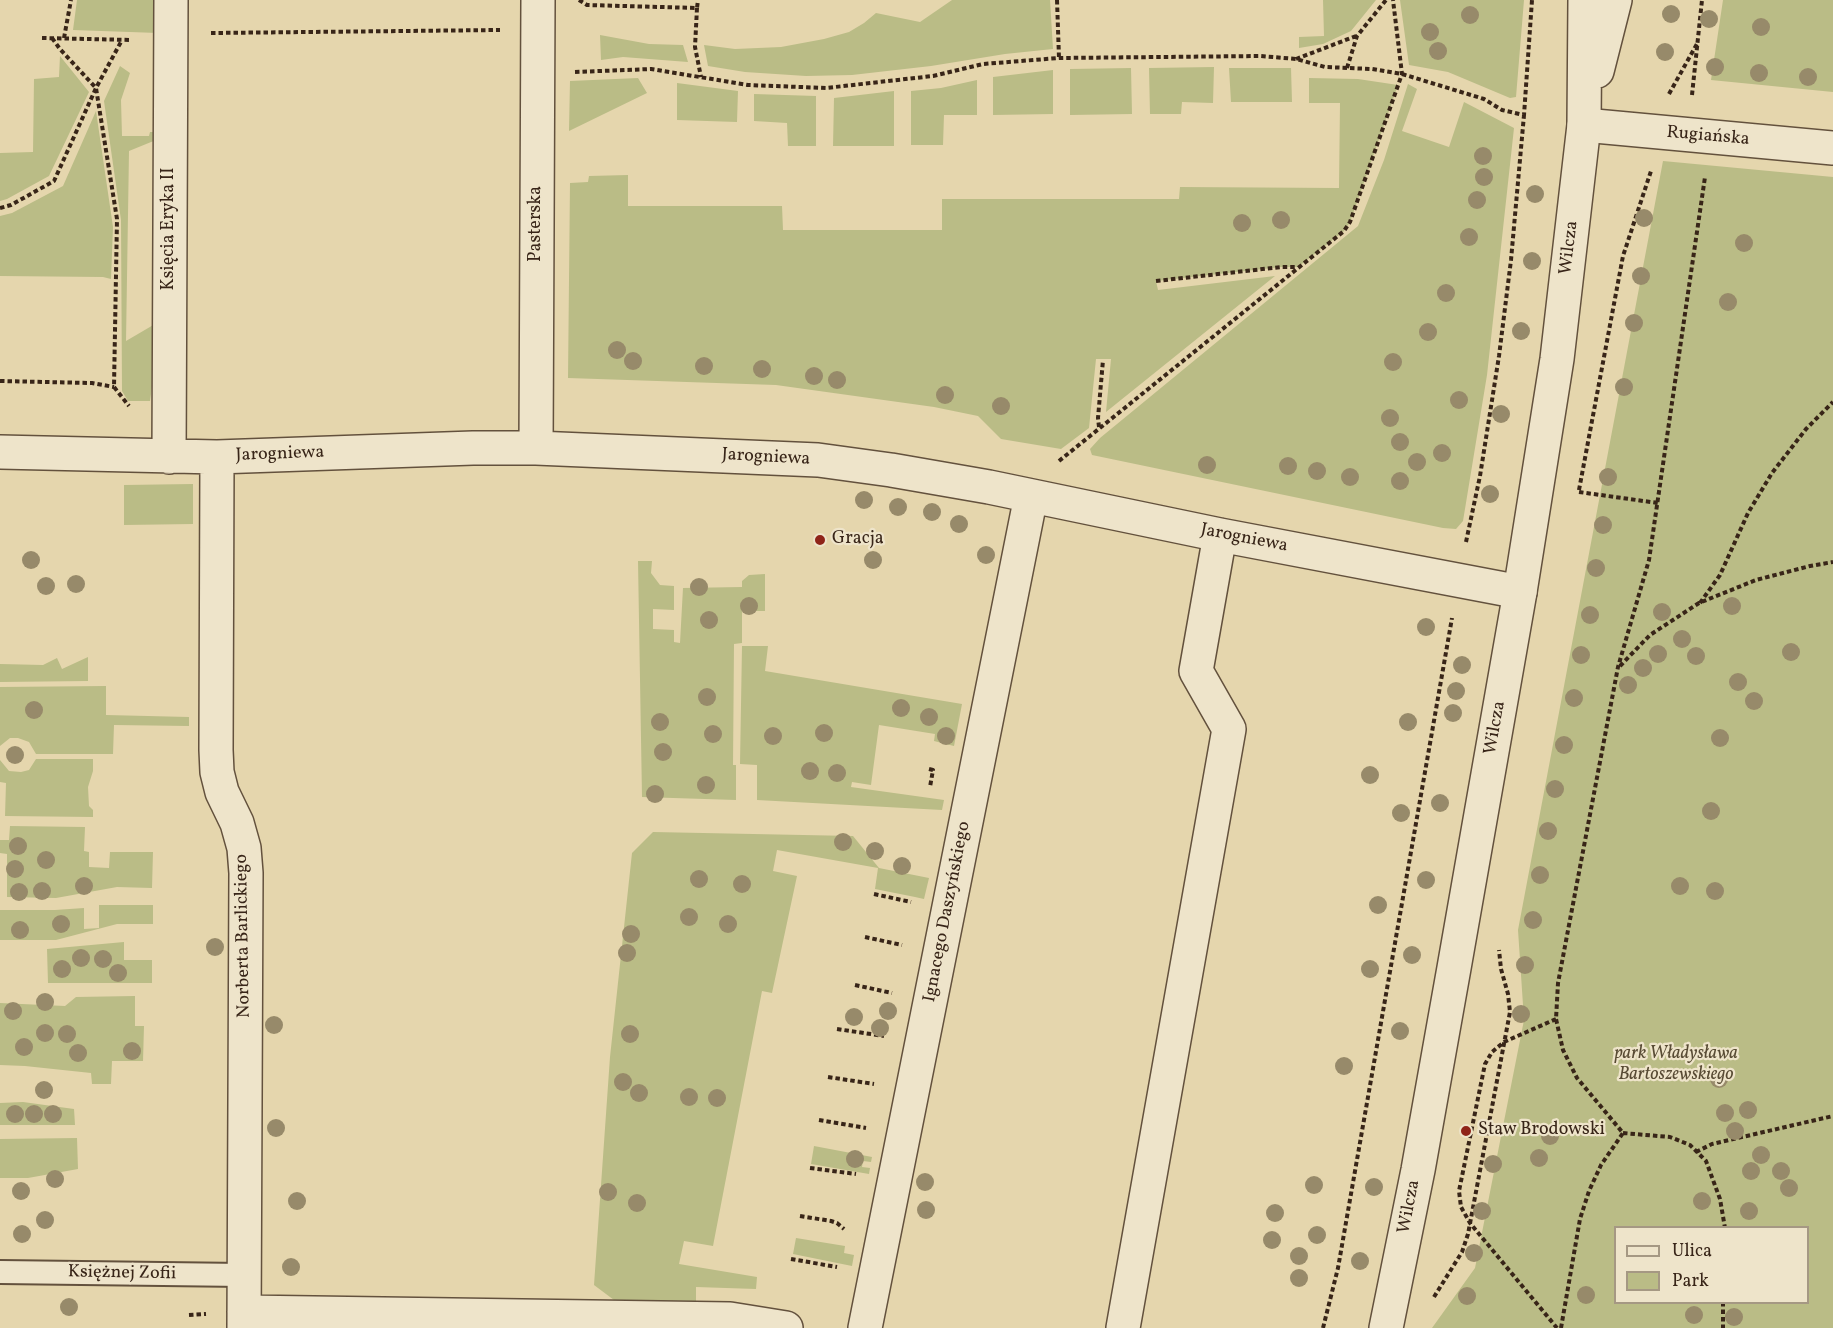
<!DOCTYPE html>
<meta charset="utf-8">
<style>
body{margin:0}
#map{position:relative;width:1833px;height:1328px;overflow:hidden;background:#e5d6ad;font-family:Vollkorn,serif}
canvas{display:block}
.legend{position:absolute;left:1614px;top:1226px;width:195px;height:78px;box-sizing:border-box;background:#eee4ca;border:2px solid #a59883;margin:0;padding:8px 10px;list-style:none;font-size:18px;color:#382518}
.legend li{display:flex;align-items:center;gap:12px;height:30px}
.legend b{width:30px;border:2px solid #a59883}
</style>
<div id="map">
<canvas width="1833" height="1328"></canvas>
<ul class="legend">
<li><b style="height:8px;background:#eee4ca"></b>Ulica</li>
<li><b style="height:16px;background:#babc86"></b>Park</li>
</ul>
</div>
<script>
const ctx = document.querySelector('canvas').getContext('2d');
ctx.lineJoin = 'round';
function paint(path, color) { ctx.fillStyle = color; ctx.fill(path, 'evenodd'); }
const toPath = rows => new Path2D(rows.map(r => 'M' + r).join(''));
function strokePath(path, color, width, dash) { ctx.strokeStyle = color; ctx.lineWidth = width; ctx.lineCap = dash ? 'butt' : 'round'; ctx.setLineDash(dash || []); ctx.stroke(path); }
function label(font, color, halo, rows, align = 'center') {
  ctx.font = font + ' Vollkorn,serif'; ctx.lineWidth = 4.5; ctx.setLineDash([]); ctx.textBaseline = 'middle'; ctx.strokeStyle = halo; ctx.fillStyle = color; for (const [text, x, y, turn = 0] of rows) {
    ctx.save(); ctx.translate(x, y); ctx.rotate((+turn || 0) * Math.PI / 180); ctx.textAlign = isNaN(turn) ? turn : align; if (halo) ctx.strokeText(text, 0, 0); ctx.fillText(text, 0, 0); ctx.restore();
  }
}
paint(toPath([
 [77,0,158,0,158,33,73,30],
 [952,0,1050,0,1053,49,1005,54,931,66,852,75,806,76,745,72,708,66,704,45,735,49,781,47,824,39,849,32,864,23,876,13,920,22],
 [1323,0,1376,0,1351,31,1323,44,1299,48,1299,37,1324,36],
 [1400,0,1524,0,1516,97,1510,98,1448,72,1409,65],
 [1723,0,1833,0,1833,92,1711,80],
 [600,35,649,44,683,45,688,62,623,57,601,60],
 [60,56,89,92,49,176,7,199,0,201,0,153,33,152,34,79,59,77],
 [120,66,130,73,121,100,122,136,149,136,150,132,157,132,156,140,129,151,126,341,155,324,155,366,150,401,128,401,122,391,121,220,104,101],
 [1214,67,1213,103,1182,102,1181,114,1150,114,1149,68],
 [1131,68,1132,114,1070,115,1070,69],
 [1229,68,1291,68,1292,102,1231,102],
 [1053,70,1053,114,993,115,993,77],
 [638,78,647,93,569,131,570,81],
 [1309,78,1358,79,1398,85,1350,222,1344,231,1298,267,1281,267,1156,281,1158,290,1275,276,1106,412,1111,359,1096,359,1089,428,1061,449,1001,439,978,416,934,407,776,385,568,378,570,183,588,182,589,176,628,175,628,206,782,206,783,230,942,230,942,199,1179,199,1180,187,1339,188,1340,103,1309,103],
 [977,80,977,115,944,115,943,145,911,145,911,91,941,88],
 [677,83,738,91,737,122,677,120],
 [1408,84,1417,89,1402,131,1449,147,1464,102,1514,128,1487,375,1463,521,1456,529,1443,528,1092,455,1090,449,1100,438,1358,226,1384,160],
 [894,91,894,146,833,146,834,98],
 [754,94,816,96,816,146,788,146,787,123,754,121],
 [96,111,113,227,111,279,103,277,0,276,0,216,12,213,63,186],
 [1663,161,1833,177,1833,1328,1432,1328,1475,1268,1524,1020,1518,930],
 [1616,1228,1808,1228,1808,1302,1616,1302],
 [193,484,193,524,124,525,124,485],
 [638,561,652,561,651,573,660,585,674,586,674,610,653,609,653,629,674,630,674,642,680,643,683,588,742,587,742,581,749,575,765,574,765,611,742,611,742,643,734,644,733,765,736,765,736,800,642,797],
 [742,646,768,646,765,671,962,704,954,746,934,741,935,734,879,725,871,785,852,782,851,787,944,800,942,810,757,800,757,765,740,764],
 [88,657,88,681,0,682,0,664,43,665,57,658,62,669],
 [106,686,106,715,189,717,189,726,114,725,113,754,36,754,29,742,18,738,10,738,0,746,0,687],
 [36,759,93,759,93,771,88,787,89,806,93,810,93,817,5,816,6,783,0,782,0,760,9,771,21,772,29,770],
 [10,826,85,827,84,851,89,852,89,867,109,868,110,852,153,852,152,888,117,887,56,898,7,897,7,854,0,853,0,840,9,840],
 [653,832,853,836,879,868,929,878,924,899,915,897,875,889,878,868,777,850,773,871,797,876,772,993,762,991,713,1246,684,1241,679,1264,757,1277,756,1289,696,1287,696,1301,614,1300,594,1285,610,1057,632,853],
 [99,905,153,905,153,924,117,924,56,940,0,940,0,910,55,910,84,908,84,929,99,928],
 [124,942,124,960,152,960,152,983,48,983,47,949],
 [135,996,135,1026,144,1026,143,1061,112,1061,111,1084,92,1084,91,1073,25,1066,0,1065,0,1003,65,1006,76,997],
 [23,1102,74,1109,75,1125,0,1125,0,1103],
 [77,1138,78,1169,28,1178,0,1178,0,1139],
 [814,1146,872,1157,871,1162,863,1161,862,1167,870,1168,869,1174,811,1164],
 [796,1238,845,1246,844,1253,854,1255,852,1266,793,1254]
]), '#babc86');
const service = toPath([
 [0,1272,244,1275]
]);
const minor = toPath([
 [1584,125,1833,148],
 [536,448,538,0],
 [0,452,217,457,473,448,536,448,818,460,891,470,989,487,1220,535,1520,592],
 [169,457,171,0],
 [217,457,216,750,217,772,222,792,237,823,244,848,246,873,244,1328],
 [244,1312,730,1319,786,1328],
 [865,1328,1031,496],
 [1123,1328,1229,729,1196,671,1220,535]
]);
const tertiary = toPath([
 [1597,71,1615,0],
 [1386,1328,1418,1170,1454,968,1520,592,1557,359,1584,125,1585,0]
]);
strokePath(service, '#63513d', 26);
strokePath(minor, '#63513d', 36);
strokePath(tertiary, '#63513d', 36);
strokePath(toPath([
 [579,0,587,5,697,8,698,0],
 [1057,0,1059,58],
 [697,8,695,47,701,77],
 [211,33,500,30],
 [42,38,131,40],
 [52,38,60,49,96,88,117,219,114,387,129,406],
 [64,38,71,0],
 [1296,59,1356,36],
 [1347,68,1357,36,1386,0],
 [575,72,651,69,748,85,826,88,933,76,983,64,1059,58,1261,56,1296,59,1325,67,1372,69,1402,74,1484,99,1502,110,1524,115,1532,0],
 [1669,94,1698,42],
 [1692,95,1702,0],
 [0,208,11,205,54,181,96,88,122,40],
 [1156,281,1281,267,1297,267],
 [0,381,92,383,114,387],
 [1099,427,1098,418,1103,360],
 [1059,461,1344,231,1350,222,1402,74,1393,0],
 [1579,490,1623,256,1651,171],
 [1579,492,1658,503],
 [1466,542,1480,476,1499,356,1511,260,1524,115],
 [1700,603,1720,575,1748,513,1772,473,1806,429,1833,402],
 [1620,666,1650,635,1699,603,1756,580,1810,566,1833,562],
 [929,769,933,770,930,787],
 [874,894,911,902],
 [865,937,902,945],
 [855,985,892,993],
 [1556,1019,1504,1042,1492,1052,1485,1064,1459,1191,1461,1207,1470,1223,1557,1328],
 [837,1029,884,1036],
 [828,1077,874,1084],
 [819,1120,866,1128],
 [1623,1133,1670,1137,1690,1145,1706,1161,1720,1199,1725,1228],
 [1696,1152,1712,1144,1833,1116],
 [810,1168,856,1174],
 [800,1216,831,1221,837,1223,844,1229],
 [791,1259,837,1267],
 [1434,1297,1462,1252,1468,1234,1510,1012,1508,994,1501,969,1499,950],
 [1723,1302,1723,1328],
 [189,1315,206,1314],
 [1323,1328,1338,1268,1452,618],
 [1561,1328,1580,1219,1589,1191,1601,1165,1623,1133,1577,1078,1563,1050,1556,1019,1558,983,1618,667,1649,560,1705,177]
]), '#382518', 4, [4.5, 3]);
strokePath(service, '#eee4ca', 22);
strokePath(minor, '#eee4ca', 33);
strokePath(tertiary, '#eee4ca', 33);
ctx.fillStyle = '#978a6a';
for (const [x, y] of [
 [1671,14],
 [1470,15],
 [1709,19],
 [1761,27],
 [1430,32],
 [1438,51],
 [1665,52],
 [1715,67],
 [1759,73],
 [1808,77],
 [1483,156],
 [1484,177],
 [1535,194],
 [1477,200],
 [1644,218],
 [1281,220],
 [1242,223],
 [1469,237],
 [1744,243],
 [1532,261],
 [1641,276],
 [1446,293],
 [1728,302],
 [1634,323],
 [1521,331],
 [1428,332],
 [617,350],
 [633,361],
 [1393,362],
 [704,366],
 [762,369],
 [814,376],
 [837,380],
 [1624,387],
 [945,395],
 [1459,400],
 [1001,406],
 [1501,414],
 [1390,418],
 [1400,442],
 [1442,453],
 [1417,462],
 [1207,465],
 [1288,466],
 [1317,471],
 [1350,477],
 [1608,477],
 [1400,481],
 [1490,494],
 [864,500],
 [898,507],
 [932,512],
 [959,524],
 [1603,525],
 [986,555],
 [31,560],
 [873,560],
 [1596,568],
 [76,584],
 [46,586],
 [699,587],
 [749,606],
 [1732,606],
 [1662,612],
 [1590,615],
 [709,620],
 [1426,627],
 [1682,639],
 [1791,652],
 [1658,654],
 [1581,655],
 [1696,656],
 [1462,665],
 [1643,668],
 [1738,682],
 [1628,685],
 [1456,691],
 [707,697],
 [1574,698],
 [1754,701],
 [901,708],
 [34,710],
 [1453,713],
 [929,717],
 [660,722],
 [1408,722],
 [824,733],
 [713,734],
 [773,736],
 [946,736],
 [1720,738],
 [1564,745],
 [663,752],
 [15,755],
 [810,771],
 [837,773],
 [1370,775],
 [706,785],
 [1555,789],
 [655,794],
 [1440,803],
 [1711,811],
 [1401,813],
 [1548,831],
 [843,842],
 [18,846],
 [875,851],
 [46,860],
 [902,866],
 [15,869],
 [1540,875],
 [699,879],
 [1426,880],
 [742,884],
 [84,886],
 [1680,886],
 [42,891],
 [1715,891],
 [19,892],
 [1378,905],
 [689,917],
 [1533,920],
 [61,924],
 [728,924],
 [20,930],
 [631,934],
 [215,947],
 [627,953],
 [1412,955],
 [81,958],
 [103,959],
 [1525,965],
 [62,969],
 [1370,969],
 [118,973],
 [45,1002],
 [13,1011],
 [888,1011],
 [1521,1014],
 [854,1017],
 [274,1025],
 [880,1028],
 [1400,1031],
 [45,1033],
 [67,1034],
 [630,1034],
 [24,1047],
 [132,1051],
 [78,1053],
 [1344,1066],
 [1719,1079],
 [623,1082],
 [44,1090],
 [639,1093],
 [689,1097],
 [717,1098],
 [1748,1110],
 [1725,1113],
 [15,1114],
 [34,1114],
 [53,1114],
 [276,1128],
 [1735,1131],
 [1550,1136],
 [1761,1155],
 [1539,1158],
 [855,1159],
 [1493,1164],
 [1751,1171],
 [1781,1171],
 [55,1179],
 [925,1182],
 [1314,1185],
 [1374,1187],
 [1789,1188],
 [21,1191],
 [608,1192],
 [297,1201],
 [1702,1201],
 [637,1203],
 [926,1210],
 [1482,1211],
 [1749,1211],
 [1275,1213],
 [45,1220],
 [22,1234],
 [1317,1235],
 [1272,1240],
 [1474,1253],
 [1299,1256],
 [1360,1261],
 [291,1267],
 [1299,1278],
 [1586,1295],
 [1467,1296],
 [69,1307],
 [1694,1315],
 [1734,1317]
]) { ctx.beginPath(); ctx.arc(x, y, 9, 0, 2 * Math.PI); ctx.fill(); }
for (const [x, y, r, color] of [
 [820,540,6,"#8f2418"],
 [1466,1131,6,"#8f2418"]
]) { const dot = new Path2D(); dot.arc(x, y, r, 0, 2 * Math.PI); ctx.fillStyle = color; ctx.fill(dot); strokePath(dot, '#eee4ca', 2); }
label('18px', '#382518', '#eee4ca', [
 ["Rugiańska",1708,137,5],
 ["Pasterska",537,224,-90],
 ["Księcia Eryka II",170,229,-90],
 ["Wilcza",1570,248,-83],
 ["Jarogniewa",280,455,-2],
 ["Jarogniewa",766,458,3],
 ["Jarogniewa",1244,539,11],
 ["Wilcza",1496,728,-80],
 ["Ignacego Daszyńskiego",948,912,-79],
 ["Norberta Barlickiego",244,936,-91],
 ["Wilcza",1410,1207,-79],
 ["Księżnej Zofii",122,1274,1]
]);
label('18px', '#382518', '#eee4ca', [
 ["Gracja",832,540],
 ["Staw Brodowski",1478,1131]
], 'left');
label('italic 18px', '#584b34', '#eee4ca', [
 ["park Władysława",1676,1055],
 ["Bartoszewskiego",1676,1076]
]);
</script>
